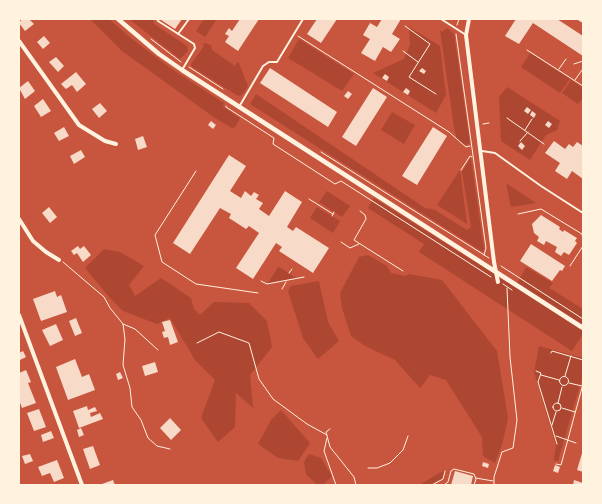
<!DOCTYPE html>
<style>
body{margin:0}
#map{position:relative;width:602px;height:504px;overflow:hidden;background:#c8553d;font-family:"Fira Sans",sans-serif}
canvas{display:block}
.frame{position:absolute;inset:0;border:20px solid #fff3e0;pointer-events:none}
</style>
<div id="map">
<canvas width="602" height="504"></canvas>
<div class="frame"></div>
</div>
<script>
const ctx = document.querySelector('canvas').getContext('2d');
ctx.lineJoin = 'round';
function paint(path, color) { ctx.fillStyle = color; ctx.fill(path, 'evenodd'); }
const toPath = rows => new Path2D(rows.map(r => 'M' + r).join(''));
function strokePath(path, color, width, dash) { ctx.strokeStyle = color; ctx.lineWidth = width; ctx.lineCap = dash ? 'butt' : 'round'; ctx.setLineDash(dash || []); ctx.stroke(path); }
paint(toPath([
 [90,19,109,19,132,39,173,70,224,103,223,107,240,118,235,127,232,128,215,118,122,51],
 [129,19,153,19,154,24,187,46,188,51,180,59],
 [204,19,217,19,205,37,196,31],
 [409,27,440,46,446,95,436,113,373,73,404,59,410,45],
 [447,28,454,34,470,143,465,145,457,140,454,127,440,30,442,32],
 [299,39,354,74,342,91,288,58],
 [204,43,211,45,212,50,235,66,237,62,239,63,248,86,243,94,238,96,192,67,191,64,204,46,203,44],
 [530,53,570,79,560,93,521,67],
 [571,80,583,88,583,98,578,104,562,93],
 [507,87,560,121,557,130,546,135,530,160,501,141,499,97],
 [256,94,425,208,435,210,467,230,471,227,462,172,470,159,471,159,484,249,483,252,250,104],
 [392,112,415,125,404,144,381,130],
 [460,170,467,224,437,205],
 [506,183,536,203,511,207],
 [327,191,350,206,342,217,319,202],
 [374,198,515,287,526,267,553,283,549,288,583,309,583,334,572,351,419,252,424,244,368,208],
 [317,207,340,221,333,233,310,218],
 [104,249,120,252,144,266,129,285,135,296,161,278,191,298,194,309,200,315,214,302,249,303,267,321,272,347,250,375,253,408,236,393,235,427,218,442,201,418,215,380,195,360,170,318,157,324,123,311,109,297,85,268],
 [368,255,387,266,391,273,405,276,409,274,442,280,497,351,508,418,502,445,495,463,483,456,482,437,446,380,430,375,420,388,395,360,365,346,351,336,342,308,340,293,359,257],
 [278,267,281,268,296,278,268,283],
 [319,281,328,322,339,341,318,359,303,338,288,291,291,286],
 [539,346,583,358,583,375,558,461,554,461,556,445,534,372],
 [281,410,310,443,298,461,278,458,258,444,271,420],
 [309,454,321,458,332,476,323,485,317,485,306,474,304,462],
 [445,470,442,479,436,481,431,485,419,485]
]), '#ae4732');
paint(toPath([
 [22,19,29,19,34,24,25,31,19,23],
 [162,19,182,19,175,29,161,20],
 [240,19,259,19,238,51,225,42,229,36,225,34,229,28,232,31],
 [317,19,337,19,321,43,307,34],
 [382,19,401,19,392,34,400,39,391,52,383,47,375,61,361,53,370,39,363,35,370,23,377,27],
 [516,19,557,19,583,36,583,56,533,23,519,44,505,36],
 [44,36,50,43,43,49,37,42],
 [56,57,64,66,58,72,49,62],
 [270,68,337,112,328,127,260,83],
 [422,68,426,71,424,74,419,71],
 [76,72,86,84,77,92,72,85,66,89,61,84],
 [385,74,389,77,387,81,382,78],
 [28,81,35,91,25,99,19,88],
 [373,88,387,97,356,146,342,137],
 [406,88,410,91,408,95,403,92],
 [348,91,352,94,348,99,344,96],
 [43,99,51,111,41,117,34,106],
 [100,103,107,111,99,118,92,109],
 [527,107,531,110,528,114,524,111],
 [532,111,536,114,534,118,530,115],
 [211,121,216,125,213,129,208,125],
 [548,121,552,124,549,128,545,125],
 [64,127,69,136,59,141,54,133],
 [433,127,447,136,417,185,402,176],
 [143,136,147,147,138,150,135,139],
 [554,141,565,149,569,144,573,147,577,142,583,146,583,158,582,160,583,162,583,179,572,171,567,179,555,171,560,163,545,153],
 [521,142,525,146,522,150,518,146],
 [81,150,85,157,74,164,70,156],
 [229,155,246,166,230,191,241,198,245,191,251,196,254,192,259,195,256,199,263,203,259,209,269,216,285,191,302,202,287,227,293,231,296,227,329,248,313,273,279,251,282,247,276,243,253,279,236,268,259,233,249,226,246,229,229,218,231,214,220,208,190,254,173,243],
 [49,207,57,217,50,223,42,213],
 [541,215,560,227,559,229,563,232,564,230,577,238,575,241,577,243,569,255,564,252,561,256,555,252,557,247,546,241,544,245,537,241,539,237,534,233,532,224],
 [531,244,565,266,562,271,560,270,552,281,520,261],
 [78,246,80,249,84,246,91,255,83,262,77,253,74,255,71,251],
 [55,291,57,297,61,295,67,312,41,321,33,299],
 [76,318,82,333,75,336,69,321],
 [170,320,178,342,170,345,168,337,164,338,162,332,165,331,162,322],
 [56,324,63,340,50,346,42,330],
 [23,351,26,357,20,360,19,353],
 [75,359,82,377,89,374,95,390,68,400,56,367],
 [155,362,158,372,145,376,142,366],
 [26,370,31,382,28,383,36,403,22,408,19,400,19,373],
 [120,372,123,378,118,380,116,374],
 [87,406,88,410,95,407,97,411,90,413,91,417,100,413,103,419,79,428,73,411],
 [39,409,46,427,34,431,27,413],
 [170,418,181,430,171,440,160,428],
 [81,428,84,435,79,437,77,430],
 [51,431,54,438,43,442,41,435],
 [93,446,100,465,90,469,83,449],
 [583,450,583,472,577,470],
 [30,454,33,461,25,464,22,456],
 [57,460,64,478,54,482,50,473,42,476,38,467],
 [483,462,489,464,488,468,482,466],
 [555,465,560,467,558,473,553,471],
 [455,471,473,476,471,485,451,485],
 [113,480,115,485,99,485],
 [574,480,583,483,583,485,573,485]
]), '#f7dbc8');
strokePath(toPath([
 [457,25,459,19],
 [405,26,430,44,409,77,436,94],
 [456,34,486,248,484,255],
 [298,36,449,132,466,147,470,146],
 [151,39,181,62],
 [527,50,583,86],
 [403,51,418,62],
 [574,64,583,61],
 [189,67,223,89],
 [559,69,566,59],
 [575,80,582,70],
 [226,106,226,107,274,138,273,144,335,184,341,181,491,277],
 [507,118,544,144],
 [483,124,489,123],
 [525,130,532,119],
 [520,141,528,132],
 [321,152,489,258],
 [461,170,470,156,472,157],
 [196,171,155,235,162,262,196,284,258,293],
 [309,199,333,214],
 [360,211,365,215,366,219,354,240,403,271],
 [518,214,541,209,582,234,583,240],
 [332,216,334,212],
 [341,242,350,248,359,244],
 [63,262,104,297,110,308,123,324,125,339,123,365,130,388,132,407,141,420,148,438,157,446,170,449],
 [501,266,583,319],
 [570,266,583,246],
 [289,273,292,269],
 [261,281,267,284,304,277],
 [503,284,512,290],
 [282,289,286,282],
 [123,324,135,329,158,350],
 [197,343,219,332,249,343,259,379,273,399,307,424,327,435],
 [551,353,552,351,583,360],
 [536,371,541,373,538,382,557,444],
 [541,375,559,380],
 [565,376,571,356],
 '559.5 381a4.5 4.5 0 1 1 9 0a4.5 4.5 0 1 1-9 0Z',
 [569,383,582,386],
 '553 407a4 4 0 1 1 8 0a4 4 0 1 1-8 0Z',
 [558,403,562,387],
 [562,408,575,412],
 [552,425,556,412],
 [330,429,326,432,330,447,354,477,356,485],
 [556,436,576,443],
 [327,438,324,451,336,485],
 [556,464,561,465,583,384],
 [368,468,377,468,390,463,403,450,408,436],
 [476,478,493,481],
 [432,485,443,479,445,471],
 [444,485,448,482,451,471,454,469,474,474,476,479,474,485],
 [494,485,494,477,502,452,513,448,517,420,510,357,507,288]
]), '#fff3e0', 1);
strokePath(toPath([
 [157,19,158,21,194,44,195,48,182,70],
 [441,19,466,35],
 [578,19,583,22],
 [178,34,189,19],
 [239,107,263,66,269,62,277,62,303,19],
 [482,151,495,153,541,186,583,213]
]), '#fff3e0', 2);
strokePath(toPath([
 [469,19,466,35,494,262,498,282],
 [19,41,79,125,105,141,116,144],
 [19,219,33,241,46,252,59,260],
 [19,315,82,485]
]), '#fff3e0', 4);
strokePath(toPath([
 [118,19,159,54,182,70,583,328]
]), '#fff3e0', 4.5);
</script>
